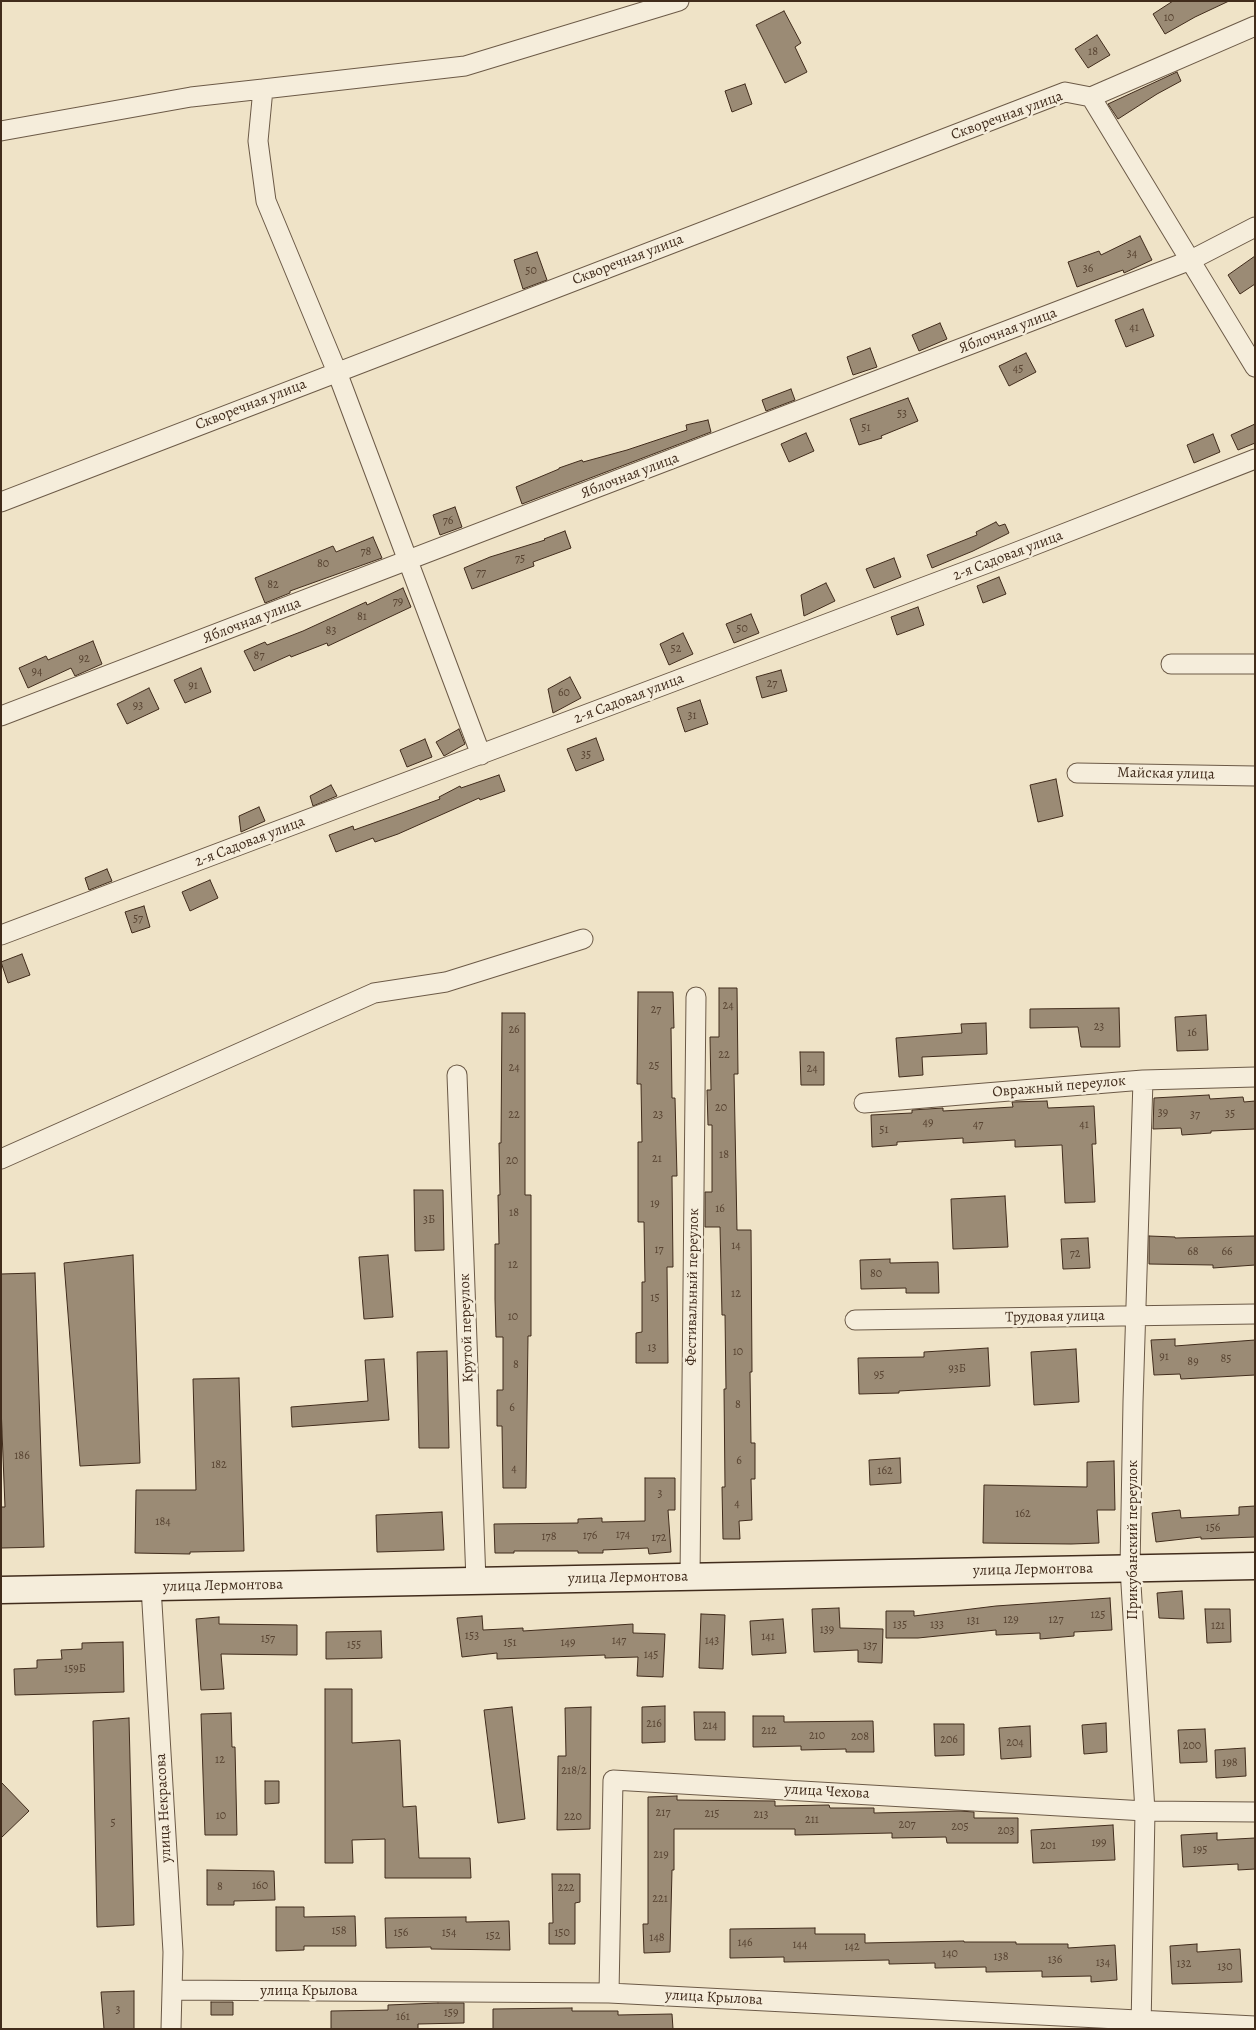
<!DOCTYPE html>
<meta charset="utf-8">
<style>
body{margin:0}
#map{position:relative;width:1256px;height:2030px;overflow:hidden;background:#efe3c7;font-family:Alegreya,serif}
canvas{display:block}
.frame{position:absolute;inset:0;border:2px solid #412c1c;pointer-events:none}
</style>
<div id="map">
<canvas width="1256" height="2030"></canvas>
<div class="frame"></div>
</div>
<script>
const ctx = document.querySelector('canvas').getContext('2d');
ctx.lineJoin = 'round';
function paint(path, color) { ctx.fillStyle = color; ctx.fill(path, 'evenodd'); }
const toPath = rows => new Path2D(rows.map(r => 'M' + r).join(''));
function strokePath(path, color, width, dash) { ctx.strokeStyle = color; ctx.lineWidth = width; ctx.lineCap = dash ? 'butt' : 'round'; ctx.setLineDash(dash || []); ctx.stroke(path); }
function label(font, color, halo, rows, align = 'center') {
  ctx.font = font + ' Alegreya,serif'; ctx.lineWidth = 5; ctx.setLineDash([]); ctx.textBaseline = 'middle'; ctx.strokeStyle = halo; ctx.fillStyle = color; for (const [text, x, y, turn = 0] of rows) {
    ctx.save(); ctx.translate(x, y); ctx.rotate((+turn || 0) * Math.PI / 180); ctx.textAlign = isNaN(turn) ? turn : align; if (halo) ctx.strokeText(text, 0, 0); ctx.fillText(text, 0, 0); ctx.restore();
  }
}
const building = toPath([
 [1173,1,1229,1,1195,17,1165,34,1153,14,1173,1],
 [784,11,801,43,795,47,807,72,785,83,756,25,784,11],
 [1097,35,1110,55,1088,68,1075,49,1097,35],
 [1177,72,1181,81,1157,94,1118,119,1108,104,1177,72],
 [745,84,752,104,732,112,725,91,745,84],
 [1140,236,1152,260,1124,273,1123,270,1077,287,1068,262,1099,251,1101,255,1140,236],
 [537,252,547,280,523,289,514,260,537,252],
 [1255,256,1255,284,1240,294,1228,275,1255,256],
 [1143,309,1154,336,1126,347,1115,320,1143,309],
 [940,323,947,339,919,351,912,335,940,323],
 [870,348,877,367,853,375,847,357,870,348],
 [1026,353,1036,372,1009,386,999,366,1026,353],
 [791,389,795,400,766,411,762,400,791,389],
 [908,398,918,421,881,436,882,438,859,445,850,419,908,398],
 [708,420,711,432,522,504,516,487,559,469,559,468,582,460,583,462,627,450,687,430,686,425,708,420],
 [1255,424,1255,443,1238,450,1231,435,1255,424],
 [806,433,814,451,789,462,781,444,806,433],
 [1213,434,1220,452,1194,463,1187,445,1213,434],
 [455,507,462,527,440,535,433,515,455,507],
 [996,522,999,526,1005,524,1009,533,973,551,932,568,927,555,977,535,976,532,996,522],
 [565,531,571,548,533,562,534,566,472,589,464,568,490,557,545,540,544,539,565,531],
 [373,537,382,558,290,591,290,593,265,603,255,578,333,546,336,552,373,537],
 [894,558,901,577,874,588,866,569,894,558],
 [999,577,1006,594,983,603,977,586,999,577],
 [826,583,835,601,804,616,801,595,826,583],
 [403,588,411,607,328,646,327,643,291,657,290,655,254,671,244,651,265,642,267,645,303,631,366,602,367,605,403,588],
 [918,607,924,625,897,635,891,617,918,607],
 [751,614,759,633,734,643,726,624,751,614],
 [683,633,693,654,669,665,660,644,683,633],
 [93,641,102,664,75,676,71,668,28,688,19,668,46,656,48,660,93,641],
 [201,668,211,692,185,703,174,680,201,668],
 [781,670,787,691,762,698,756,677,781,670],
 [570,677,581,698,553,713,548,689,570,677],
 [149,688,159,709,127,724,117,704,149,688],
 [700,700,708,724,685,732,677,708,700,700],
 [459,729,465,744,444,756,436,742,459,729],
 [596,738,604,760,576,771,567,749,596,738],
 [425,739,432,757,407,767,400,750,425,739],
 [499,775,505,791,480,800,479,798,398,834,375,842,373,838,336,852,329,835,353,826,354,830,402,813,440,799,439,797,460,786,461,788,499,775],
 [1056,779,1063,816,1038,822,1030,785,1056,779],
 [331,785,337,796,313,806,310,796,331,785],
 [259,807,265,821,241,832,239,816,259,807],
 [107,869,112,881,89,890,85,878,107,869],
 [210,880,218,898,190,911,182,892,210,880],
 [144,906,150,927,132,933,125,912,144,906],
 [22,954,30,975,8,983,1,962,22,954],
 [719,988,737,988,738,1074,734,1074,737,1230,751,1230,752,1372,750,1372,751,1443,755,1443,755,1479,751,1479,752,1520,739,1521,740,1539,723,1539,722,1487,725,1487,724,1389,726,1389,725,1315,722,1315,720,1227,705,1227,705,1192,712,1192,712,1125,708,1125,707,1090,711,1090,710,1037,719,1037,719,988],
 [638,992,673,992,674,1028,671,1028,672,1098,675,1098,677,1176,672,1176,673,1267,667,1267,668,1363,636,1363,636,1333,642,1332,642,1282,645,1282,644,1222,638,1222,638,1142,642,1142,641,1084,637,1084,638,992],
 [1119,1008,1120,1047,1081,1047,1078,1027,1030,1028,1030,1009,1119,1008],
 [502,1013,525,1013,525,1195,531,1195,531,1336,528,1336,526,1488,503,1488,502,1426,497,1426,497,1390,503,1390,503,1337,496,1337,495,1299,495,1244,499,1244,498,1195,500,1195,499,1143,501,1143,502,1013],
 [1206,1015,1208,1050,1177,1051,1175,1017,1206,1015],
 [986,1023,987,1054,922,1057,923,1075,899,1077,896,1038,962,1033,961,1024,986,1023],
 [800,1052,824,1052,824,1085,801,1085,800,1052],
 [1209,1095,1210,1099,1243,1097,1244,1102,1255,1101,1255,1129,1211,1131,1211,1133,1182,1135,1181,1128,1153,1129,1154,1098,1209,1095],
 [1047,1101,1048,1108,1094,1106,1096,1144,1092,1144,1095,1202,1065,1203,1062,1145,1015,1147,1015,1140,963,1143,963,1138,897,1142,897,1145,872,1147,871,1115,912,1113,912,1110,943,1108,943,1111,1013,1107,1012,1102,1047,1101],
 [414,1190,443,1190,444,1250,415,1251,414,1190],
 [1005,1196,1008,1247,953,1249,951,1199,1005,1196],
 [1149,1236,1175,1237,1175,1238,1255,1236,1255,1265,1213,1268,1213,1265,1149,1264,1149,1236],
 [1088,1238,1090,1268,1063,1269,1061,1239,1088,1238],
 [133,1255,140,1463,80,1466,64,1263,133,1255],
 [388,1255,393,1317,364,1319,359,1257,388,1255],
 [890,1259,890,1263,938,1262,939,1293,906,1293,906,1288,861,1289,860,1260,890,1259],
 [35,1273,44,1547,1,1548,1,1507,5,1507,1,1406,1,1274,35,1273],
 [1175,1339,1175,1346,1255,1340,1255,1375,1181,1379,1180,1374,1154,1375,1151,1340,1175,1339],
 [988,1348,990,1386,899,1391,899,1393,859,1394,858,1358,924,1357,924,1352,988,1348],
 [1076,1349,1079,1402,1034,1405,1031,1352,1076,1349],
 [447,1351,449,1448,419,1448,417,1352,447,1351],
 [384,1359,389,1420,292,1427,291,1407,368,1401,365,1360,384,1359],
 [239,1378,244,1551,190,1552,190,1554,135,1553,136,1490,196,1490,193,1379,239,1378],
 [900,1458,901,1483,870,1485,869,1460,900,1458],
 [1114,1461,1115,1510,1097,1510,1099,1543,1071,1544,983,1543,984,1485,1087,1487,1087,1462,1114,1461],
 [645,1478,675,1478,675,1510,668,1510,671,1552,649,1554,648,1548,603,1550,603,1553,578,1553,578,1551,514,1551,514,1553,495,1553,494,1524,578,1523,578,1519,602,1518,602,1522,645,1521,645,1478],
 [1255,1506,1255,1537,1201,1539,1201,1537,1156,1542,1152,1513,1180,1510,1181,1518,1239,1515,1239,1507,1255,1506],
 [442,1512,444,1550,377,1552,376,1515,442,1512],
 [1182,1591,1184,1619,1159,1618,1157,1593,1182,1591],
 [1110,1598,1112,1630,1074,1632,1074,1636,1040,1639,1040,1633,996,1635,996,1630,918,1638,886,1638,886,1611,914,1611,914,1616,996,1606,1110,1598],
 [839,1608,840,1628,883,1629,882,1663,858,1662,858,1650,814,1652,812,1609,839,1608],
 [1205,1609,1230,1609,1231,1642,1207,1643,1205,1609],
 [701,1614,725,1615,723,1669,699,1668,701,1614],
 [482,1616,483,1630,523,1628,523,1631,633,1624,633,1633,665,1634,663,1677,637,1676,638,1657,605,1658,605,1655,497,1659,497,1653,462,1657,457,1618,482,1616],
 [219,1617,219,1624,297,1625,297,1655,221,1654,224,1689,201,1690,196,1619,219,1617],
 [783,1619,786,1653,752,1655,750,1621,783,1619],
 [381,1631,382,1658,326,1659,326,1632,381,1631],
 [123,1642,124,1692,15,1695,14,1669,37,1668,37,1660,62,1659,61,1650,82,1649,82,1643,123,1642],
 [325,1689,352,1689,352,1743,400,1740,403,1807,416,1806,419,1858,470,1858,471,1878,385,1878,385,1839,352,1840,353,1863,325,1863,325,1689],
 [665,1706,665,1742,642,1743,642,1707,665,1706],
 [512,1707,525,1819,498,1823,484,1710,512,1707],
 [591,1707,590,1829,557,1830,558,1756,566,1756,565,1708,591,1707],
 [694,1712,725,1712,725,1740,695,1740,694,1712],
 [231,1713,232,1747,235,1747,237,1835,205,1835,201,1714,231,1713],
 [753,1716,784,1716,784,1722,873,1721,874,1752,846,1752,846,1749,801,1750,801,1746,753,1747,753,1716],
 [129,1718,134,1925,97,1927,93,1721,129,1718],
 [1106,1723,1107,1752,1084,1754,1082,1725,1106,1723],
 [934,1724,964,1724,964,1755,935,1756,934,1724],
 [1030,1726,1031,1757,1001,1759,999,1728,1030,1726],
 [1205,1729,1207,1762,1180,1763,1178,1730,1205,1729],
 [1245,1748,1246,1776,1216,1778,1215,1750,1245,1748],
 [265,1781,279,1781,279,1803,265,1804,265,1781],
 [1,1782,29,1811,1,1838,1,1782],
 [677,1796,677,1800,775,1801,775,1806,829,1805,830,1808,874,1808,874,1813,960,1811,974,1812,974,1818,1018,1818,1018,1843,947,1843,946,1837,892,1838,892,1833,795,1835,795,1829,674,1829,674,1870,672,1870,670,1952,644,1953,643,1924,648,1924,648,1797,677,1796],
 [1113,1825,1115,1860,1033,1863,1031,1830,1113,1825],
 [1217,1833,1217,1840,1255,1838,1255,1869,1238,1870,1238,1864,1183,1867,1181,1835,1217,1833],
 [207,1870,274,1871,275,1900,234,1901,234,1905,207,1905,207,1870],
 [552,1874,580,1874,580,1902,575,1903,575,1944,549,1944,549,1923,553,1923,552,1874],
 [276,1907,304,1907,304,1917,355,1916,356,1946,304,1946,304,1950,276,1951,276,1907],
 [466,1917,466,1922,509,1921,510,1950,431,1949,431,1947,386,1948,385,1918,466,1917],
 [815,1928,815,1934,865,1934,865,1943,964,1941,964,1942,1016,1942,1016,1944,1068,1944,1068,1948,1115,1945,1117,1980,1091,1982,1091,1976,1042,1977,1042,1971,986,1972,986,1967,935,1968,935,1963,889,1964,889,1960,784,1962,784,1957,730,1958,730,1929,815,1928],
 [1197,1944,1197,1952,1240,1949,1242,1982,1172,1984,1170,1946,1197,1944],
 [134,1991,134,2029,104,2029,101,1992,134,1991],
 [211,2002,233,2002,233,2015,211,2015,211,2002],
 [438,2003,464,2003,464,2023,418,2024,418,2029,331,2029,331,2011,388,2010,388,2005,438,2003],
 [572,2008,572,2011,618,2011,618,2015,672,2014,673,2029,493,2029,493,2009,572,2008]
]);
paint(building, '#9b8b75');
strokePath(building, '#412c1c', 1);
const street = toPath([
 [1091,97,1255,367],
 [1,131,191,97,263,89],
 [1,502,1065,92,1091,97,1255,26],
 [1171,664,1255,664],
 [1,716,1191,260,1255,227],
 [481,755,337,372,266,201,258,141,263,89,465,66,679,1],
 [1077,773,1255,776],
 [1,935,1009,555,1255,459],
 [457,1075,476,1581],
 [864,1103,1143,1080,1255,1077],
 [1,1159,374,993,446,982,583,939],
 [855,1320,1255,1314],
 [690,1577,696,997],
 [151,1587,173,1952,171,2029],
 [172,1990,609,1993,1255,2026],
 [609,1993,613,1780,1145,1811,1255,1812],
 [1141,2029,1145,1811,1130,1568,1133,1402,1143,1080]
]);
const secondary = toPath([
 [1,1590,1255,1566]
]);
strokePath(street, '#6c5a47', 21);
strokePath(secondary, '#412c1c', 29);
strokePath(street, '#f5eddb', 19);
strokePath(secondary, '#f5eddb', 26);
label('12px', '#584432', null, [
 ["10",1169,18],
 ["18",1093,52],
 ["34",1132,254],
 ["36",1088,269],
 ["50",531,271],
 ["41",1134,328],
 ["45",1018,369],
 ["53",902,414],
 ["51",866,428],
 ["76",448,521],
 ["78",366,552],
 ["75",520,559],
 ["80",323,564],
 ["77",481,573],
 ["82",273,585],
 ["79",398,602],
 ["81",362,617],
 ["50",742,629],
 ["83",331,631],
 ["52",676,649],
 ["87",259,656],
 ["92",84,659],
 ["94",37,672],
 ["27",772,684],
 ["91",193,686],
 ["60",564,693],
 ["93",138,706],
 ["31",692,716],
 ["35",586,755],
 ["57",138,919],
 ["24",728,1006],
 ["27",656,1010],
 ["23",1099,1027],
 ["26",514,1030],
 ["16",1192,1033],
 ["22",724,1055],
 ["25",654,1066],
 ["24",514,1068],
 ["24",812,1069],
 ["20",721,1108],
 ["39",1163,1113],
 ["35",1230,1114],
 ["22",514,1115],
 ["23",658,1115],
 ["37",1195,1115],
 ["49",928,1123],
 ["47",978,1125],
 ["41",1084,1125],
 ["51",884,1130],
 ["18",724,1155],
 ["21",657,1159],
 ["20",512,1161],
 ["19",655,1204],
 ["16",720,1209],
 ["18",514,1213],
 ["3Б",429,1220],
 ["14",736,1246],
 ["17",659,1250],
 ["68",1193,1252],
 ["66",1227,1252],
 ["72",1075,1254],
 ["12",513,1265],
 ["80",876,1274],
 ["12",736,1294],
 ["15",655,1298],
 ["10",513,1317],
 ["13",652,1348],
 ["10",738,1352],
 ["91",1164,1357],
 ["85",1226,1359],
 ["89",1193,1362],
 ["8",516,1365],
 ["93Б",957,1369],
 ["95",879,1375],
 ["8",738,1405],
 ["6",512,1408],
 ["186",22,1456],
 ["6",739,1461],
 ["182",219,1465],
 ["4",514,1469],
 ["162",885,1471],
 ["3",660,1494],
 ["4",737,1504],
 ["162",1023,1514],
 ["184",163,1522],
 ["156",1213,1528],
 ["174",623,1535],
 ["176",590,1536],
 ["178",549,1537],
 ["172",659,1538],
 ["125",1098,1615],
 ["129",1011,1620],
 ["127",1056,1620],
 ["131",973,1621],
 ["135",900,1625],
 ["133",937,1625],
 ["121",1218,1626],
 ["139",827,1630],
 ["153",472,1636],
 ["141",768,1637],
 ["157",268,1639],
 ["147",619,1641],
 ["143",712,1641],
 ["151",510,1643],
 ["149",568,1643],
 ["155",354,1645],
 ["137",870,1646],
 ["145",651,1655],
 ["159Б",75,1669],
 ["216",654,1724],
 ["214",710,1726],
 ["212",769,1731],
 ["210",817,1736],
 ["208",860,1737],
 ["206",949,1740],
 ["204",1015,1743],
 ["200",1192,1746],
 ["12",220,1760],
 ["198",1230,1763],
 ["218/2",574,1771],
 ["217",663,1813],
 ["215",712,1814],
 ["213",761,1815],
 ["10",221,1816],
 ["220",573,1817],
 ["211",812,1820],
 ["5",113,1823],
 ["207",907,1825],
 ["205",960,1827],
 ["203",1006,1831],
 ["199",1099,1843],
 ["201",1048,1846],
 ["195",1200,1850],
 ["219",661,1855],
 ["160",260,1886],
 ["8",220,1887],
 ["222",566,1888],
 ["221",660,1899],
 ["158",339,1931],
 ["156",401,1933],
 ["154",449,1933],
 ["150",562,1933],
 ["152",493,1936],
 ["148",657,1938],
 ["146",745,1943],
 ["144",800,1945],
 ["142",852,1947],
 ["140",950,1954],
 ["138",1001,1957],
 ["136",1055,1960],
 ["134",1103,1963],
 ["132",1184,1964],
 ["130",1225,1967],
 ["3",118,2010],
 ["159",451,2013],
 ["161",403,2017]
]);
label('15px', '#412c1c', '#f5eddb', [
 ["Скворечная улица",1007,116,-20],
 ["Скворечная улица",628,260,-21],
 ["Яблочная улица",1008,331,-21],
 ["Скворечная улица",251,405,-21],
 ["Яблочная улица",630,476,-21],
 ["2-я Садовая улица",1008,556,-21],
 ["Яблочная улица",252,621,-21],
 ["2-я Садовая улица",629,699,-21],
 ["Майская улица",1166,774,1],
 ["2-я Садовая улица",250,842,-21],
 ["Овражный переулок",1059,1087,-5],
 ["Фестивальный переулок",693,1287,-89],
 ["Трудовая улица",1055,1317,-1],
 ["Крутой переулок",467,1328,-92],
 ["Прикубанский переулок",1133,1540,-90],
 ["улица Лермонтова",1033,1570,-1],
 ["улица Лермонтова",628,1578,-1],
 ["улица Лермонтова",223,1586,-1],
 ["улица Чехова",827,1792,3],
 ["улица Некрасова",164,1808,-93],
 ["улица Крылова",309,1991],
 ["улица Крылова",714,1998,3]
]);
</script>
